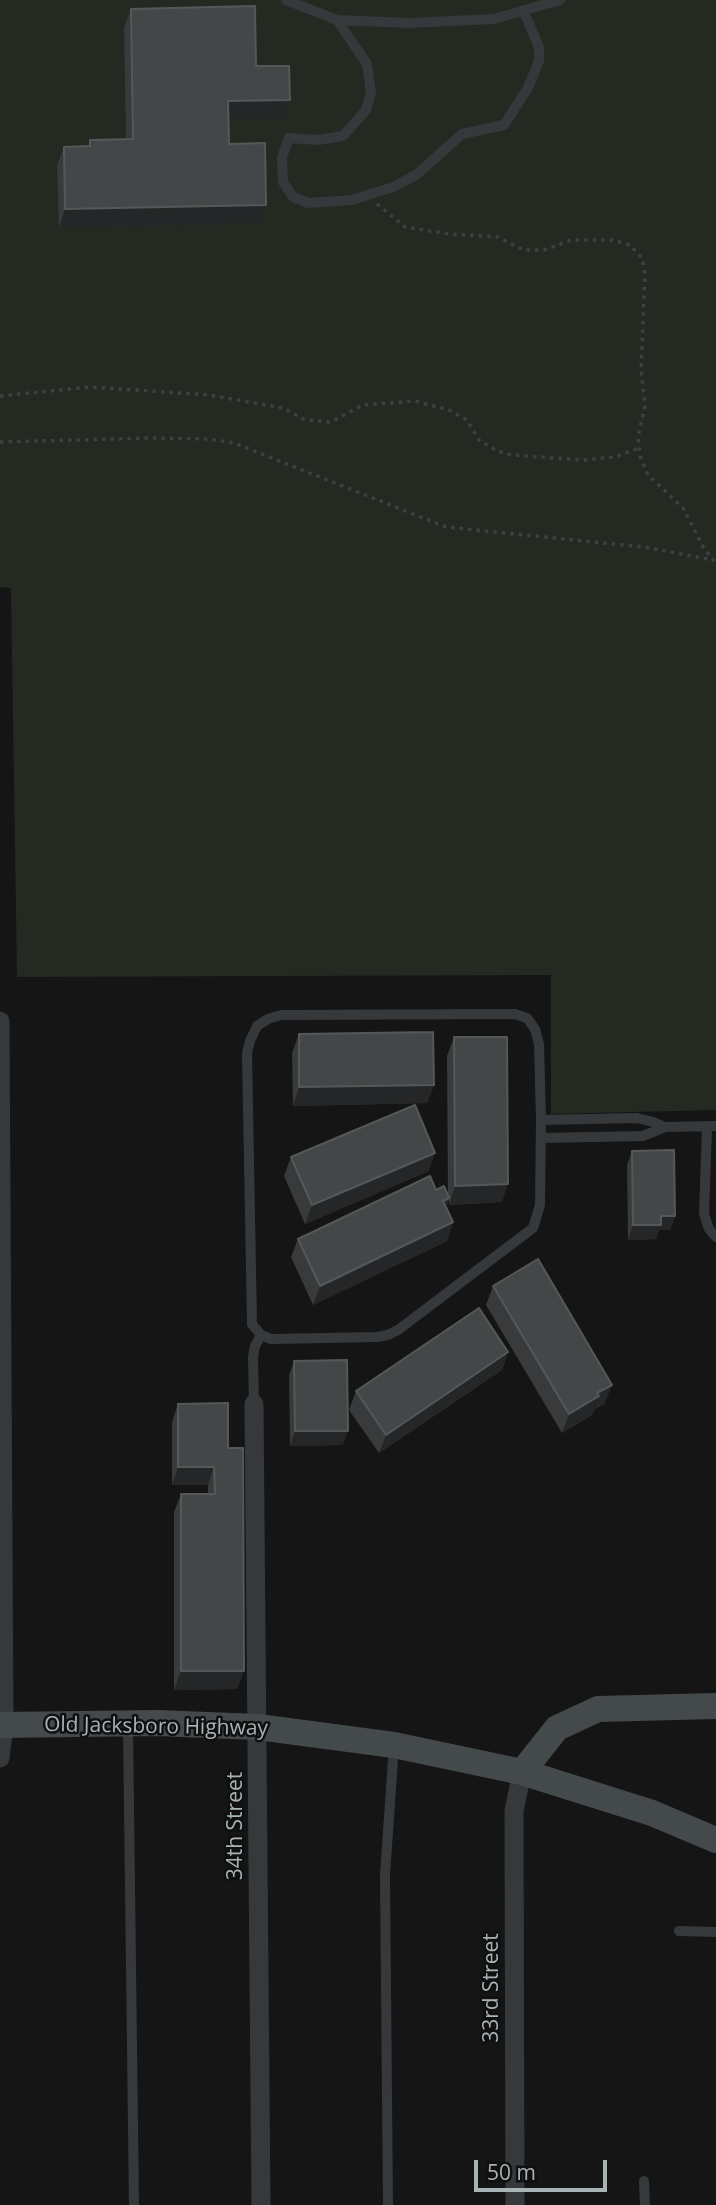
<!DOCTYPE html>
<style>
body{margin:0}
#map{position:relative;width:716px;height:2205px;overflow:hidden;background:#151516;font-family:"Open Sans",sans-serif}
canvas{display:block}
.scale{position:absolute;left:474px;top:2160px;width:133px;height:32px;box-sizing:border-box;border:4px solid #a8b3b5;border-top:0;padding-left:9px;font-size:21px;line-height:24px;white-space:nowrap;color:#a8b3b5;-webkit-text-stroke:5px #101011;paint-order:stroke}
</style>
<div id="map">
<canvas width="716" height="2205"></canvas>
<div class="scale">50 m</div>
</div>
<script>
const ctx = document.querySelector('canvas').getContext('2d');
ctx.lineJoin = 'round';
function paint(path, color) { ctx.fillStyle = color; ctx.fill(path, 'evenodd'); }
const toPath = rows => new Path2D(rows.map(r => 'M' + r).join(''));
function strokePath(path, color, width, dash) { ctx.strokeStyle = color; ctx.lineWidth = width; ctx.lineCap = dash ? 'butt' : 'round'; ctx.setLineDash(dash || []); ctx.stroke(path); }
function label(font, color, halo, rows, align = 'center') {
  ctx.font = font + ' "Open Sans",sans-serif'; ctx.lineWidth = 5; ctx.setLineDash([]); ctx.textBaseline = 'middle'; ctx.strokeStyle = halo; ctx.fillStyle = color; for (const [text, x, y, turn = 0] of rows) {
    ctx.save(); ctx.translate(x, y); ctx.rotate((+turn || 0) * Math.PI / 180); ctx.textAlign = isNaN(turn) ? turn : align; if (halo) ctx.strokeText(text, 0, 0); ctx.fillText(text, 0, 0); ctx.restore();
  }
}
paint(toPath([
 [0,0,716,0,716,1110,551,1114,551,975,17,977,11,588,0,587]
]), '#242921');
strokePath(toPath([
 [377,204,405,227,449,234,498,237,523,250,544,250,571,240,613,240,630,245,642,258,645,273,641,370,645,406,638,437,640,456,648,475,683,508,705,550,716,563],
 [0,396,90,387,209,395,283,408,305,420,331,422,363,405,415,401,449,410,467,420,479,440,497,451,512,455,583,460,615,457,639,448],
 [0,442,151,438,209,439,234,443,446,527,644,547,713,560]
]), '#3c4142', 3.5, [3.5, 5]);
strokePath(toPath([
 [286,0,337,20,409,23,494,19,560,0],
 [337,20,367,64,371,93,366,110,343,136,318,140,289,138,282,157,283,182,293,197,308,203,352,200,393,187,416,175,462,134,504,125,528,88,539,61,539,47,523,10],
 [515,1014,527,1018,535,1029,539,1044,541,1120,540,1205,533,1228,398,1330,388,1335,377,1337,271,1339,261,1335,252,1324,247,1053,250,1041,257,1026,268,1019,281,1015,515,1014],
 [541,1120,637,1118,653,1122,665,1127],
 [707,1127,704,1214,709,1229,716,1237],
 [541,1138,643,1136,665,1127,716,1126],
 [254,1404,253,1357,255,1346,261,1335],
 [128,1726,134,2205],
 [679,1931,716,1932],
 [644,2181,645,2205],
 [388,2205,385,1875,394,1745]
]), '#36393b', 10);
strokePath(toPath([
 [0,1021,4,1725,0,1758],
 [254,1404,261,2205],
 [515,2205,514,1811,522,1772]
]), '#36393b', 19);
strokePath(toPath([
 [0,1725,158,1723,258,1727,394,1745,522,1772,652,1813,716,1840],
 [522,1772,557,1728,598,1709,716,1706]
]), '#44494b', 26);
paint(toPath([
 [131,9,256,66,283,118,229,119,229,144,260,223,59,228,57,165,64,147,88,146,90,140,126,139,124,28],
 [299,1034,434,1085,427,1103,293,1106,292,1053],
 [454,1037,502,1202,449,1205,449,1199,446,1207,453,1222,447,1241,313,1305,291,1257,298,1239,436,1190,448,1197,447,1056],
 [632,1151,675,1216,670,1230,659,1230,656,1239,628,1240,627,1165],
 [291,1157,429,1171,305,1224,284,1176],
 [493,1286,605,1403,594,1410,592,1415,562,1433,486,1305],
 [508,1352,502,1370,379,1453,349,1410,356,1391],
 [294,1361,343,1445,290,1446,289,1375],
 [178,1404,228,1448,244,1671,237,1689,174,1690,174,1512,181,1494,208,1494,208,1485,172,1485,172,1422]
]), '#383a3b');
paint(toPath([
 [290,100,283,118,221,120,228,101],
 [266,205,260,223,59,228,65,209],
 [434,1085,427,1103,293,1106,299,1087],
 [435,1153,429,1171,305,1224,312,1205],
 [508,1184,502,1202,449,1205,455,1186],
 [449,1198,442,1216,443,1201],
 [661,1216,675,1216,670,1230,659,1230,656,1239,628,1240,633,1225],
 [453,1222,447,1241,313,1305,320,1286],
 [508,1352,502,1370,379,1453,386,1435],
 [612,1385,605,1403,594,1410,592,1415,562,1433,569,1414,597,1393],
 [295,1431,348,1431,343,1445,290,1446],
 [178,1467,214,1467,208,1485,172,1485],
 [181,1671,244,1671,237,1689,174,1690]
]), '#252627');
const building = toPath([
 [255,6,256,66,289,66,290,100,228,101,229,144,265,143,266,205,65,209,64,147,90,146,90,140,133,139,131,9,255,6],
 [433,1032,434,1085,299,1087,299,1034,433,1032],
 [454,1037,507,1037,508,1184,455,1186,454,1037],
 [415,1105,435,1153,312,1205,291,1157,415,1105],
 [674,1150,675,1216,661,1216,661,1225,633,1225,632,1151,674,1150],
 [430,1176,436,1190,444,1186,449,1198,443,1201,453,1222,320,1286,298,1239,430,1176],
 [538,1259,612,1385,597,1393,599,1396,569,1414,493,1286,538,1259],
 [479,1308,508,1352,386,1435,356,1391,479,1308],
 [347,1360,348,1431,295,1431,294,1361,347,1360],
 [228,1403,228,1448,243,1448,244,1671,181,1671,181,1494,215,1494,214,1467,178,1467,178,1404,228,1403]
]);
paint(building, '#444748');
strokePath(building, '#545859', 2);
label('21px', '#a8b3b5', '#101011', [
 ["Old Jacksboro Highway",156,1727,1],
 ["34th Street",236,1826,-90],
 ["33rd Street",492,1988,-90]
]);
</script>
